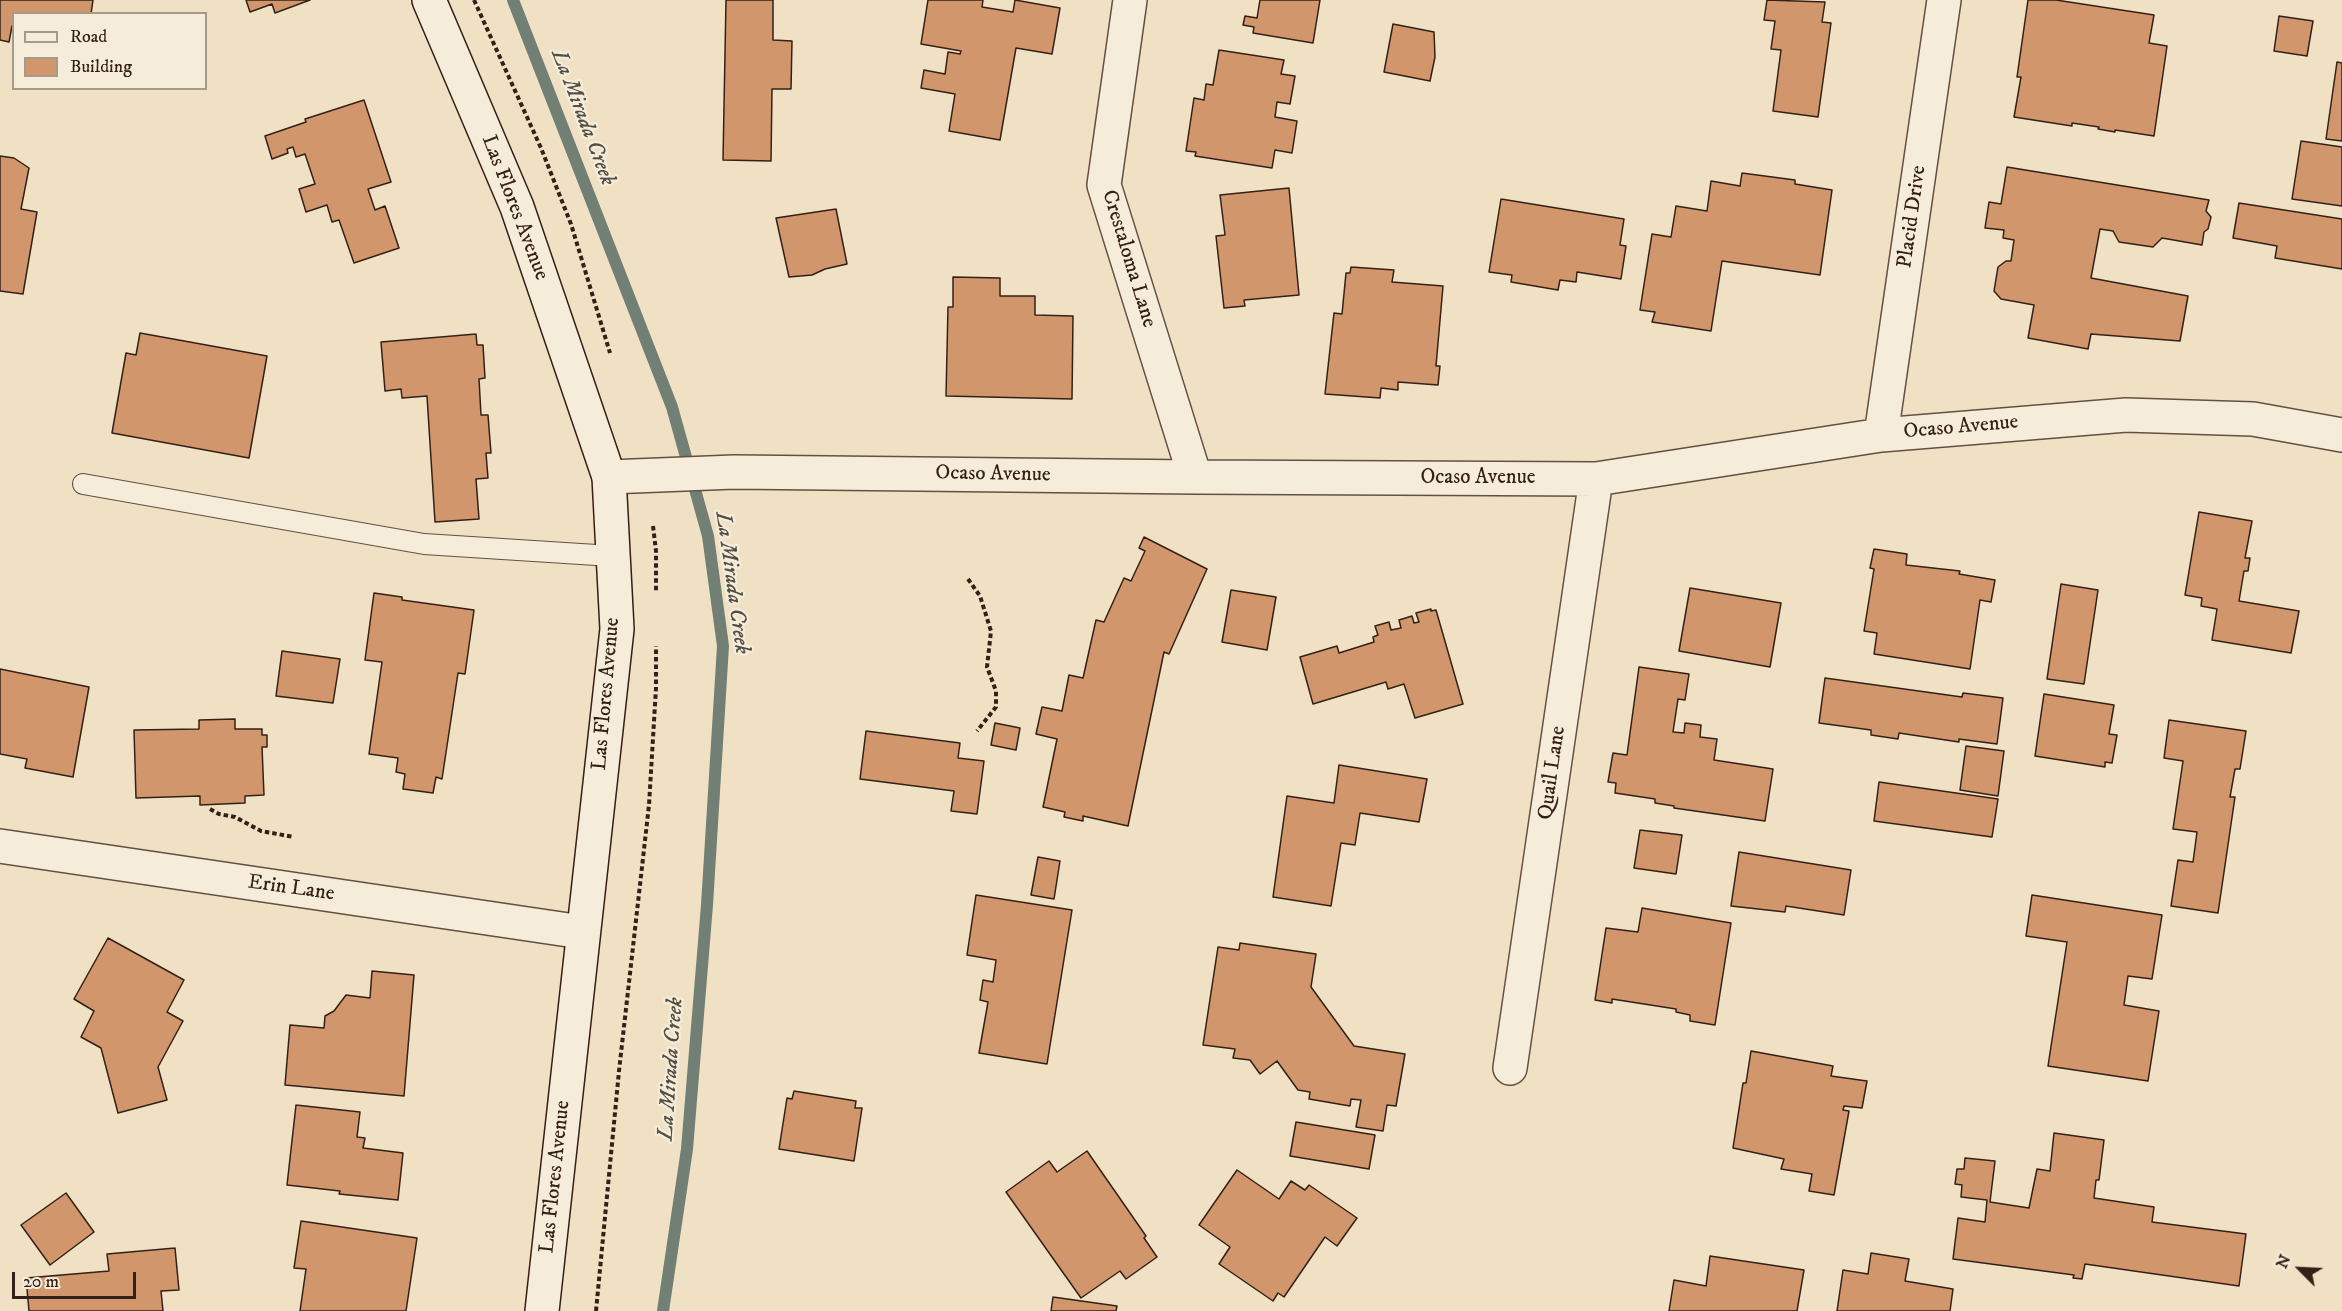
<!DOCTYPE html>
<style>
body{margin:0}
#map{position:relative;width:2342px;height:1311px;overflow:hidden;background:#f0e1c4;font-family:"IM FELL DW Pica",serif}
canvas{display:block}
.legend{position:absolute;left:12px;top:12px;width:195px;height:78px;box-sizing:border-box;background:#f5ecd9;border:2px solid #a89a8b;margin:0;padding:8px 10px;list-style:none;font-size:18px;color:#342017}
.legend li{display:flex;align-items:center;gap:12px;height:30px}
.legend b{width:30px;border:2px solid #a89a8b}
.north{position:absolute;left:2270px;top:1239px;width:60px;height:60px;-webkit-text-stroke:4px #f5ecd9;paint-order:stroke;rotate:294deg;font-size:16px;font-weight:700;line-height:24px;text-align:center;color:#342017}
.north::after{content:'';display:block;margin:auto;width:21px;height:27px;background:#342017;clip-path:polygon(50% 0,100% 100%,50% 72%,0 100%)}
.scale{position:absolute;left:12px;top:1272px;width:124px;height:27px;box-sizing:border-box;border:3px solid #342017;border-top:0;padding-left:8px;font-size:18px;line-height:21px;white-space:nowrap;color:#342017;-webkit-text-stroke:4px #f5ecd9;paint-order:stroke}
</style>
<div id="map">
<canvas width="2342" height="1311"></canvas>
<ul class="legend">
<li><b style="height:8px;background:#f5ecd9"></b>Road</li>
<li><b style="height:16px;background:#d1966c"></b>Building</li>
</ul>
<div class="north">N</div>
<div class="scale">20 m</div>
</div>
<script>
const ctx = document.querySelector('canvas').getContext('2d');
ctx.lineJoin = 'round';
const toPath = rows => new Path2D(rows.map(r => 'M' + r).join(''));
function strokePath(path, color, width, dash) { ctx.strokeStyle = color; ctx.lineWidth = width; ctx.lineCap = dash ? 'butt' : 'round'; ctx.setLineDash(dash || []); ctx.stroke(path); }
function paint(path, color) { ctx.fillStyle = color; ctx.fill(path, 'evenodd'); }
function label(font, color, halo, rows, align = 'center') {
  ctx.font = font + ' "IM FELL DW Pica",serif'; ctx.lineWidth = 4.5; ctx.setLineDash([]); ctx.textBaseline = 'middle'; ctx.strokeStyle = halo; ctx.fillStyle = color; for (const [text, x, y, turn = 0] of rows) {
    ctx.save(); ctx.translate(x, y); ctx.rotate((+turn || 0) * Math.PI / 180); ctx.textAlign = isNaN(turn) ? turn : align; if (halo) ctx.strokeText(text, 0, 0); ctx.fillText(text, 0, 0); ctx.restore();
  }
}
strokePath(toPath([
 [513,0,672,407,708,536,723,646,707,905,687,1149,663,1311]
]), '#717f75', 12);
const building = toPath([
 [0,0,93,0,91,14,14,14,14,26,12,26,9,42,0,40,0,0],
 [246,0,310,0,275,13,272,4,250,12,246,0],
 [726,0,773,0,773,40,792,41,791,89,772,89,771,161,723,160,726,0],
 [928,0,983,0,982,7,1013,12,1015,0,1060,8,1052,54,1016,48,1000,140,949,131,955,94,921,88,924,70,945,74,948,52,960,54,961,51,921,44,928,0],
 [1260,0,1320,0,1313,43,1253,33,1254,27,1243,25,1245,16,1257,18,1260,0],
 [1767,0,1825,2,1822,22,1831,23,1818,117,1773,111,1781,50,1771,49,1775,21,1764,20,1767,0],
 [2028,0,2056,0,2154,15,2149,43,2167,46,2154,136,2115,130,2115,132,2098,129,2099,127,2072,123,2072,126,2014,117,2021,77,2017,77,2028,0],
 [2279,16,2313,21,2307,56,2274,51,2279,16],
 [1393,24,1434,32,1435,57,1430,81,1384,72,1393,24],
 [1219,50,1284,60,1281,74,1295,76,1290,104,1277,102,1275,117,1297,121,1292,153,1275,150,1272,168,1195,156,1196,152,1186,151,1194,98,1204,100,1206,84,1213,85,1219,50],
 [2337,62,2342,63,2342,141,2326,139,2337,62],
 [364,100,391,182,368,189,375,210,385,206,399,248,354,263,339,220,332,222,327,205,306,212,299,189,315,184,305,154,296,157,293,147,287,149,288,153,272,159,265,136,306,122,305,119,364,100],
 [2301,141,2342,147,2342,206,2292,199,2301,141],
 [0,156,14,158,29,168,21,209,37,212,23,294,0,291,0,156],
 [2007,167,2209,200,2206,211,2211,217,2208,229,2204,232,2202,245,2162,238,2153,247,2119,242,2113,231,2100,229,2091,278,2188,296,2180,341,2091,334,2088,349,2028,338,2034,305,2001,299,1994,291,1998,267,2006,261,2011,261,2014,240,2003,238,2004,230,1985,228,1989,202,2001,204,2007,167],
 [1742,173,1795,180,1795,184,1832,190,1820,275,1722,261,1711,331,1652,322,1655,312,1640,310,1652,234,1671,237,1676,206,1707,211,1711,181,1740,186,1742,173],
 [1289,188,1299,295,1244,300,1245,306,1224,308,1216,236,1225,235,1220,195,1289,188],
 [1501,199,1624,219,1620,245,1626,246,1621,279,1577,272,1576,282,1560,280,1558,290,1511,282,1512,275,1489,272,1501,199],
 [2239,203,2342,219,2342,269,2275,258,2277,246,2233,238,2239,203],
 [836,209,847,264,825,269,812,275,789,277,776,218,836,209],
 [1351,267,1394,270,1392,282,1443,286,1436,366,1440,366,1438,385,1398,382,1398,390,1381,388,1380,398,1325,394,1334,313,1342,314,1346,273,1350,273,1351,267],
 [953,277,1000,278,1000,296,1035,296,1035,315,1073,316,1072,399,946,396,948,307,953,307,953,277],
 [140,333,267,356,249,458,112,433,126,353,136,355,140,333],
 [476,334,477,345,483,345,485,378,479,379,481,415,488,415,491,453,486,453,488,478,476,479,479,519,435,522,427,396,402,398,401,389,385,391,381,342,476,334],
 [2199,512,2252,521,2245,558,2250,558,2248,571,2244,571,2239,601,2299,611,2291,653,2212,640,2217,609,2201,606,2202,598,2185,595,2199,512],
 [1144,537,1207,569,1169,654,1164,652,1128,826,1083,816,1083,821,1064,817,1065,812,1043,807,1057,739,1036,734,1042,707,1062,711,1069,675,1083,678,1096,620,1104,622,1124,578,1131,581,1145,551,1139,548,1144,537],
 [1874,549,1907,554,1906,565,1960,571,1959,574,1995,580,1991,602,1980,600,1970,669,1874,654,1877,633,1864,631,1874,569,1870,568,1874,549],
 [2061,584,2098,590,2084,684,2047,679,2061,584],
 [1690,588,1781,603,1770,667,1679,651,1690,588],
 [1231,590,1276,597,1267,650,1222,642,1231,590],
 [374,593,402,597,402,600,474,610,465,674,458,673,442,779,436,777,433,793,403,789,405,774,396,772,398,758,369,754,382,662,365,660,374,593],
 [1431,609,1431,611,1436,610,1463,704,1415,718,1404,684,1388,689,1386,682,1313,704,1300,657,1337,646,1339,653,1374,642,1373,637,1378,635,1375,626,1389,622,1391,630,1401,628,1399,620,1412,616,1414,623,1419,622,1416,613,1431,609],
 [282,651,340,659,333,703,276,696,282,651],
 [1639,667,1689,674,1685,700,1678,699,1673,732,1684,733,1685,723,1701,725,1700,737,1717,739,1714,760,1773,769,1765,821,1674,808,1674,806,1655,803,1655,799,1615,793,1616,783,1608,782,1613,753,1627,755,1639,667],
 [0,669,89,687,73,777,25,768,27,759,0,754,0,669],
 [1825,678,1962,697,1963,693,2003,698,1997,744,1959,739,1959,742,1899,733,1898,739,1871,735,1871,730,1819,723,1825,678],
 [2044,694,2114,705,2109,734,2117,735,2112,763,2105,762,2105,767,2035,756,2044,694],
 [235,719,235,729,262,729,262,735,267,735,267,747,262,747,264,795,245,796,245,803,200,805,200,796,136,798,134,730,199,729,199,720,235,719],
 [2169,720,2246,731,2240,769,2235,769,2230,797,2235,797,2218,913,2171,906,2178,860,2193,862,2197,832,2173,829,2183,761,2164,758,2169,720],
 [995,723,1020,728,1016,750,991,745,995,723],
 [866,731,960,743,958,758,984,761,977,814,951,811,954,791,860,779,866,731],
 [1966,746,2004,751,1998,796,1960,790,1966,746],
 [1339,765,1427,779,1419,822,1360,813,1355,845,1341,843,1331,906,1273,897,1287,796,1334,803,1339,765],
 [1879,782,1998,799,1992,837,1874,821,1879,782],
 [1640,830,1682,835,1676,874,1634,868,1640,830],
 [1739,852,1851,870,1844,915,1786,906,1785,912,1731,906,1739,852],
 [1038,857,1060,861,1054,899,1031,895,1038,857],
 [976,895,1072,910,1047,1064,979,1053,988,1002,980,1000,983,980,993,982,996,960,967,955,976,895],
 [2032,895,2162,915,2152,979,2128,976,2124,1005,2159,1011,2148,1081,2048,1066,2067,942,2026,936,2032,895],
 [1642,908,1731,923,1715,1025,1690,1021,1690,1015,1676,1012,1676,1009,1612,999,1612,1003,1595,1000,1606,928,1638,932,1642,908],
 [108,938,184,980,167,1012,183,1021,158,1067,167,1100,118,1113,101,1048,81,1037,94,1011,74,999,108,938],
 [1240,943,1316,954,1311,987,1354,1046,1405,1054,1396,1106,1387,1105,1383,1131,1356,1127,1361,1100,1351,1099,1350,1106,1309,1099,1310,1092,1298,1090,1277,1061,1260,1074,1250,1060,1233,1058,1235,1049,1203,1045,1218,947,1239,950,1240,943],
 [372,971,414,975,404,1096,285,1085,290,1025,324,1028,325,1016,334,1011,346,995,370,998,372,971],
 [1751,1051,1833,1066,1831,1076,1867,1081,1862,1108,1844,1106,1843,1110,1849,1111,1834,1195,1809,1191,1812,1174,1781,1169,1784,1159,1733,1148,1743,1083,1746,1083,1751,1051],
 [794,1091,856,1101,855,1108,862,1108,854,1161,779,1149,787,1098,792,1099,794,1091],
 [296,1105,360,1112,357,1137,365,1138,363,1148,403,1153,398,1200,339,1194,340,1191,287,1185,296,1105],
 [1296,1122,1375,1135,1369,1169,1290,1156,1296,1122],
 [2054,1133,2104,1140,2099,1180,2096,1180,2094,1198,2154,1207,2152,1222,2246,1234,2239,1286,2085,1264,2082,1279,2073,1278,2074,1275,1953,1259,1958,1218,1985,1222,1987,1200,1961,1197,1962,1185,1955,1184,1957,1169,1964,1169,1965,1158,1995,1161,1990,1202,2029,1208,2037,1169,2050,1171,2054,1133],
 [1087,1151,1146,1236,1144,1238,1157,1257,1126,1279,1120,1271,1081,1298,1006,1192,1049,1161,1057,1172,1087,1151],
 [1237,1170,1279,1199,1291,1181,1305,1190,1309,1185,1357,1218,1337,1246,1325,1237,1284,1297,1278,1293,1273,1301,1219,1264,1230,1247,1199,1225,1237,1170],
 [66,1193,94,1232,50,1265,21,1225,66,1193],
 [301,1221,417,1238,406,1311,300,1311,306,1269,294,1268,301,1221],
 [175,1248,179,1290,161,1291,163,1311,29,1311,26,1278,109,1271,107,1254,175,1248],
 [1871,1253,1909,1259,1905,1281,1953,1289,1950,1311,1837,1311,1843,1270,1868,1274,1871,1253],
 [1710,1256,1804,1270,1797,1311,1669,1311,1674,1280,1706,1286,1710,1256],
 [1053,1297,1117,1306,1116,1311,1051,1311,1053,1297]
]);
paint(building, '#d1966c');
strokePath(building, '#342017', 1.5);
const lane = toPath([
 [83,484,424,544,612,556]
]);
const street = toPath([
 [1130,0,1104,185,1195,477],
 [1881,435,1944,0],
 [609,477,734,472,1195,477,1596,479,1881,435,2126,415,2253,419,2342,435],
 [0,846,582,932],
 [1510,1068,1596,479]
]);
const secondary = toPath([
 [429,0,517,207,609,477,617,629,542,1311]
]);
strokePath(lane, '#635042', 22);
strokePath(street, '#635042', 36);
strokePath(secondary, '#342017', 36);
strokePath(toPath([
 [474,0,541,148,571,224,610,353],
 [653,526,656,551,656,593],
 [968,579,980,596,991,631,987,667,996,691,996,707,977,731],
 [210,809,219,814,235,817,261,831,294,837],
 [596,1311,619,1071,649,805,656,688,656,646]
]), '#342017', 4, [4.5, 3]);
strokePath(lane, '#f5ecd9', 20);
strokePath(street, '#f5ecd9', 33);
strokePath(secondary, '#f5ecd9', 33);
label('21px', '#342017', '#f5ecd9', [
 ["Las Flores Avenue",514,208,69],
 ["Placid Drive",1913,217,-82],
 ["Crestaloma Lane",1128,259,73],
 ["Ocaso Avenue",1961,428,-5],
 ["Ocaso Avenue",993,475,1],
 ["Ocaso Avenue",1478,479],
 ["Las Flores Avenue",607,694,-85],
 ["Quail Lane",1553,773,-82],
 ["Erin Lane",291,889,8],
 ["Las Flores Avenue",556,1177,-84]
]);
label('italic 22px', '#534f46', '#f5ecd9', [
 ["La Mirada Creek",582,118,69],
 ["La Mirada Creek",731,583,82],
 ["La Mirada Creek",672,1069,-86]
]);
</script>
